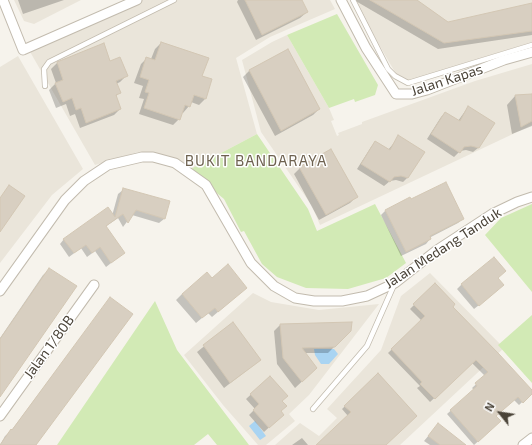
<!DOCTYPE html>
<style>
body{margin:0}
#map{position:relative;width:532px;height:445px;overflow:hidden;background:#f6f3ec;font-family:"Exo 2",sans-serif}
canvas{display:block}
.north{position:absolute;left:480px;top:393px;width:40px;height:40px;-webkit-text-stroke:3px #fff;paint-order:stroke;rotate:300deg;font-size:11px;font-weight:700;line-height:16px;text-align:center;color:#4b4439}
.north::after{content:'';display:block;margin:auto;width:14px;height:18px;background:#4b4439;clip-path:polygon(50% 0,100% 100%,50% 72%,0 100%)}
</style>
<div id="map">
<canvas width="532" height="445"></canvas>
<div class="north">N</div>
</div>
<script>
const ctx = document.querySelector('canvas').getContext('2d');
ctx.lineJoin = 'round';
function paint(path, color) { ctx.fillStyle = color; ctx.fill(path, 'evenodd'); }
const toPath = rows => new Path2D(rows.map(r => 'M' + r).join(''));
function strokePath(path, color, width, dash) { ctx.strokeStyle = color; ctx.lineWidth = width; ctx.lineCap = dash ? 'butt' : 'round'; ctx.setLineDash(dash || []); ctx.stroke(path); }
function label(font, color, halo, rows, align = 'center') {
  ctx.font = font + ' "Exo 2",sans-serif'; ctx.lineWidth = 3; ctx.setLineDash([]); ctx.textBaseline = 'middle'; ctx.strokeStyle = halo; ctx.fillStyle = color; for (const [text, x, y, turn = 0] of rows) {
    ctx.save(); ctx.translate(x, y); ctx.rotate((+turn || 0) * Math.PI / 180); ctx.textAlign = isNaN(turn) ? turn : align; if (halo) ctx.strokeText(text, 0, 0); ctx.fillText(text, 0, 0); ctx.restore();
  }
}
paint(toPath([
 [14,0,81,0,34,24,24,21],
 [129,0,330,0,335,9,270,37,236,58,257,134,189,170,181,163,138,152,95,165,29,50],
 [353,0,532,0,532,42,468,62,410,83,399,79],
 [287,35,329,108,334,120,331,121,337,136,339,135,338,133,362,124,362,122,475,81,532,64,532,125,320,225,312,206,261,132,242,60,272,42],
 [18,56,83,169,52,195,0,263,0,67],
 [430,273,504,348,400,445,275,445,300,423,319,436,337,418,327,409,381,350,401,296],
 [253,293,271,302,319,310,379,304,309,395,289,414,295,421,266,445,258,445,223,405,184,355]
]), '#eae5da');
paint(toPath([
 [337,14,378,85,375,95,355,102,354,99,329,108,287,35],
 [257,134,308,209,317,231,375,204,406,263,386,278,348,289,306,288,277,277,262,264,244,231,241,232,224,199,189,170],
 [532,204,532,292,485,235,501,218],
 [155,301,177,350,249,445,217,445,208,434,194,445,57,445],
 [532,315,532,383,498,345]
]), '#d2eab5');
paint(toPath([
 [314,349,334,349,338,354,329,364,321,364,315,355],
 [255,421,266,436,260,440,249,426]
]), '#a9d4f2');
paint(toPath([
 [18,0,64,0,23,14],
 [238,0,301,0,307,12,300,18,256,40,237,2],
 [354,0,415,0,448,23,532,4,532,35,438,49],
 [161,43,201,77,211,80,205,99,199,105,191,102,189,106,183,113,181,112,179,119,173,125,139,114,144,99,139,98,143,86,134,83,141,64,147,58,151,59,155,49],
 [103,45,110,62,126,76,120,82,116,84,120,92,115,97,120,109,114,115,80,128,75,114,70,116,66,104,56,108,49,90,56,83,51,69,57,63],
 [287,50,319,109,313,115,275,136,243,77,249,71],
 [532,95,532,126,512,134,507,105,515,96],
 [468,107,478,148,473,152,466,150,460,151,454,157,427,139,441,117,445,113,458,121],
 [399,137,408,177,403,182,396,180,390,181,384,186,357,169,371,147,375,142,388,150],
 [300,168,356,197,350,203,319,220,294,174],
 [123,190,169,202,164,219,159,223,132,215,123,227,118,218,105,227,124,253,106,267,95,251,87,257,81,248,69,257,60,244,64,239,112,216,118,194],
 [411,201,463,219,458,223,429,238,430,239,426,244,401,256,381,215,385,211],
 [50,269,0,394,0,338,43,275],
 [497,278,498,290,474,309,457,289,462,284],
 [212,279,239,294,212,317,208,313,196,323,176,300,182,294],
 [435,284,451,307,532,392,532,393,519,405,514,400,495,416,496,425,474,445,447,414,474,390,472,388,485,376,472,363,430,402,417,388,420,386,388,353,422,321,410,309],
 [105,305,132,314,0,445,5,436,11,431],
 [233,323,260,360,224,388,197,352],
 [280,325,350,331,328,353,305,353,310,374,295,388,277,364,274,331],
 [378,375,385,445,324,445,348,416,342,409],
 [270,377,281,401,278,419,264,432,249,415,255,409,246,399],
 [434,429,464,445,430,445,424,441],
 [302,438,308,445,292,445]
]), '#0003');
const building = toPath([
 [245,0,302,0,308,12,262,35,245,0],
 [370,0,417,0,448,22,532,3,532,31,444,43,370,0],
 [161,42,209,58,202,76,212,79,206,99,194,95,190,107,185,105,180,120,144,108,149,93,145,92,149,80,140,77,146,57,155,60,161,42],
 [104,43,110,61,120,57,128,76,116,81,121,93,116,95,121,109,86,123,81,108,76,110,72,98,63,102,55,83,63,80,57,62,104,43],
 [288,49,320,109,281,131,249,70,288,49],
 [532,94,532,121,521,127,515,95,532,94],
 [468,106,495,123,479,148,471,146,464,147,460,153,431,134,445,112,460,121,468,106],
 [398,135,425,152,408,178,401,176,394,177,390,182,361,164,375,141,390,150,398,135],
 [331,149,358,197,326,215,299,167,331,149],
 [446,182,464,219,430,236,431,239,406,252,385,210,410,197,411,199,446,182],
 [9,185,25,196,0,232,0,198,9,185],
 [123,188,170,201,165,219,136,210,128,223,123,214,106,226,125,253,111,263,100,247,92,253,86,245,74,253,63,239,108,207,115,217,123,188],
 [494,257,506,271,498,278,504,285,479,306,461,284,494,257],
 [228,264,247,288,218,312,215,308,202,318,182,294,207,272,212,278,228,264],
 [49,268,77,286,0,397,0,339,49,268],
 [435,283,455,304,453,307,499,354,532,390,532,394,523,403,518,397,496,416,501,421,478,442,450,410,477,386,475,383,488,372,476,360,435,399,420,384,422,382,391,349,425,316,413,304,435,283],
 [110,297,133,314,36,445,0,445,11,429,12,430,110,297],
 [233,322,261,360,230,383,203,345,233,322],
 [352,322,351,331,335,347,302,348,317,368,302,382,283,358,280,324,352,322],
 [378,373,417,416,386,445,316,445,351,412,344,406,378,373],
 [270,376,288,396,282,401,287,406,281,411,284,415,269,428,253,410,259,404,250,394,270,376],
 [438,423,466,445,440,445,428,436,438,423]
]);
paint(building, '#d8cfc1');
strokePath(building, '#d3c7b4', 1);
const service = toPath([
 [353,0,388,69,395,76,408,83,532,45],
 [45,86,44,69,49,62,174,0],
 [313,409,367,346,394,285]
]);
const minor = toPath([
 [3,0,23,50,137,0],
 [341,0,366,48,396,94,412,94,427,90,504,60,532,52],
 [0,291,65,200,84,181,108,165,142,157,153,157,175,163,206,185,251,263,274,286,295,298,314,301,342,301,367,296,395,283,437,250,492,214,517,202,532,197],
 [0,416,94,285],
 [523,445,532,438]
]);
strokePath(service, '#c2bbae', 6);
strokePath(minor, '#c2bbae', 11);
strokePath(service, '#fff', 4.5);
strokePath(minor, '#fff', 9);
label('14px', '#4b4439', '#fff', [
 ["Jalan Kapas",447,80,-18],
 ["Jalan Medang Tanduk",443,248,-33],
 ["Jalan 1/80B",49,347,-54]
]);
ctx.letterSpacing = '1px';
label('15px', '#6e6250', '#fff', [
 ["BUKIT BANDARAYA",256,161]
]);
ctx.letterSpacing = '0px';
</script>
